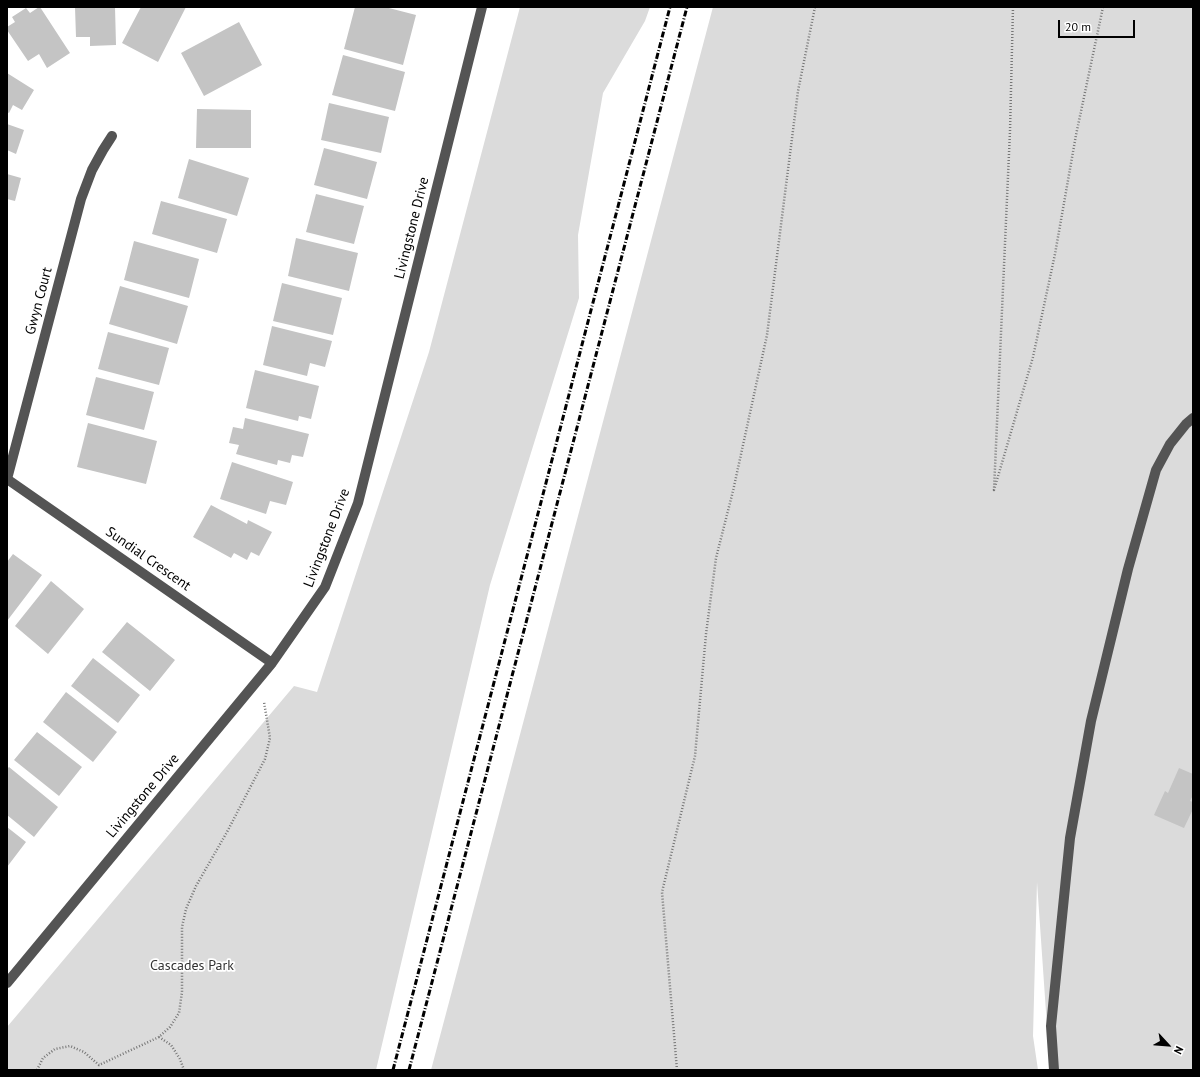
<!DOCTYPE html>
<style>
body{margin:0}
#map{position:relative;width:1200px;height:1077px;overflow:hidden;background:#fff;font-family:"PT Sans",sans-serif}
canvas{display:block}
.frame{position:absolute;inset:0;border:8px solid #000;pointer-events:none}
.north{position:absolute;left:1148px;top:1025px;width:40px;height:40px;-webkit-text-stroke:3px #fff;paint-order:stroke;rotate:116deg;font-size:11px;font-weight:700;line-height:16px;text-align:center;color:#000}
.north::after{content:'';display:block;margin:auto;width:14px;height:18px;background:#000;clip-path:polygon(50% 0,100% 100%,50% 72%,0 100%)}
.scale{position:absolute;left:1058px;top:20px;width:77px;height:18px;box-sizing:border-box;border:2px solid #000;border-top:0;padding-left:5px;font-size:12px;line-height:14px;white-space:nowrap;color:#000;-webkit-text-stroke:3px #fff;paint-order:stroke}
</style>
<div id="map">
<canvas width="1200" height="1077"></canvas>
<div class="frame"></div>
<div class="north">N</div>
<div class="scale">20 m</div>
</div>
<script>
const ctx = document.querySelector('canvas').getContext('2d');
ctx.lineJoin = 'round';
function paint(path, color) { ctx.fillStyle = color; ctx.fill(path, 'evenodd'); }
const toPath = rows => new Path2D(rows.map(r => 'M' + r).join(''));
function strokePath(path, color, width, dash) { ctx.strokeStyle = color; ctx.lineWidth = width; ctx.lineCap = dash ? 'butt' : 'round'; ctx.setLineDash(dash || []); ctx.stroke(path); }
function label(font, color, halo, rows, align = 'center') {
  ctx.font = font + ' "PT Sans",sans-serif'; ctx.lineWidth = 3.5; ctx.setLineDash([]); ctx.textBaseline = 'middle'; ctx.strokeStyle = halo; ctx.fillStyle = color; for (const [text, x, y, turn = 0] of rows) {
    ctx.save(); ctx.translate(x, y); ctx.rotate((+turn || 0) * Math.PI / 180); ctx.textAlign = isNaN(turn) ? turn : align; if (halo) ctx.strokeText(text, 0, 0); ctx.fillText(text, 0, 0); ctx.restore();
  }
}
paint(toPath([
 [520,7,650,7,645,21,603,93,578,235,579,298,490,585,376,1070,7,1070,7,1027,294,686,317,692,429,352],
 [713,7,1193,7,1193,1070,1050,1070,1037,882,1033,1036,1038,1070,431,1070]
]), '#dbdbdb');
paint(toPath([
 [39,7,40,7,70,53,47,68,39,54,28,61,7,30,7,27,15,22,12,17,26,8,30,13],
 [75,7,115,7,116,45,90,46,90,37,76,37],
 [141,7,186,7,158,62,122,43],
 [355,7,385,7,416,15,403,65,344,49],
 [239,22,262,65,204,96,181,53],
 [343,55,405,72,395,111,332,95],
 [7,73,34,90,22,110,13,105,9,113,7,112],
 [329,103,389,117,381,153,321,140],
 [197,109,251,110,251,148,196,148],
 [7,124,24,130,16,154,7,150],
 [324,148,377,162,367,199,314,185],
 [189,159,249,178,237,216,178,198],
 [7,174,21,178,15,201,7,199],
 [316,194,364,206,354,244,306,232],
 [161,201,227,219,217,253,152,234],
 [296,238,358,253,349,291,288,276],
 [134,241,199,259,189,298,124,280],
 [282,283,342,298,333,335,273,321],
 [120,286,188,306,177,344,109,324],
 [272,326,332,341,325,367,310,363,307,376,263,365],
 [108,332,169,348,159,385,98,369],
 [255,370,319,386,311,419,299,416,298,421,246,408],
 [96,377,154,392,144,430,86,415],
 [245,418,309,434,303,457,292,455,290,463,278,460,277,465,236,454,239,445,229,443,233,427,243,429],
 [88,423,157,441,146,484,77,467],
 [232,462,293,482,286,505,270,501,266,514,220,499],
 [211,505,247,524,248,520,272,532,259,556,251,552,247,560,234,553,231,558,193,537],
 [13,554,42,575,7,621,7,562],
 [51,581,84,609,48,654,15,626],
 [127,622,175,660,150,691,102,652],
 [93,658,140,695,118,723,71,686],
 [66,692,117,732,93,762,43,722],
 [37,732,82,767,59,796,14,760],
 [9,767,58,807,34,837,7,815,7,769],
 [1179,768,1193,774,1193,795,1190,801,1193,802,1193,809,1184,828,1154,815,1165,791,1168,793],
 [7,827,26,842,7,867]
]), '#c4c4c4');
strokePath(toPath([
 [1013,7,1010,131,994,490,1033,357,1055,254,1076,135,1103,7],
 [159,1037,171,1045,180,1059,184,1070],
 [37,1070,43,1058,55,1049,70,1046,84,1052,99,1065,159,1037,170,1027,179,1013,182,992,182,927,186,909,196,886,227,832,265,759,270,738,264,702],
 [677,1070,662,892,695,756,706,634,716,558,733,491,767,335,798,91,815,7]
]), '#767676', 2.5, [1, 2]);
strokePath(toPath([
 [7,479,81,199,92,170,103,150,112,136],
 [7,479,272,663],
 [7,983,272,663,325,587,358,503,482,7],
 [1054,1070,1051,1026,1070,838,1091,721,1128,569,1156,470,1170,444,1186,424,1193,418]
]), '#545454', 10);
strokePath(toPath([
 [393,1070,670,7],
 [409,1070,687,7]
]), '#000', 3, [6, 2, 1, 2]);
label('14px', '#000', '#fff', [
 ["Livingstone Drive",412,228,-76],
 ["Gwyn Court",39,301,-75],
 ["Livingstone Drive",327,538,-69],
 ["Sundial Crescent",148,559,35],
 ["Livingstone Drive",143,796,-50]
]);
label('14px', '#323232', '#fff', [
 ["Cascades Park",192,966]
]);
</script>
